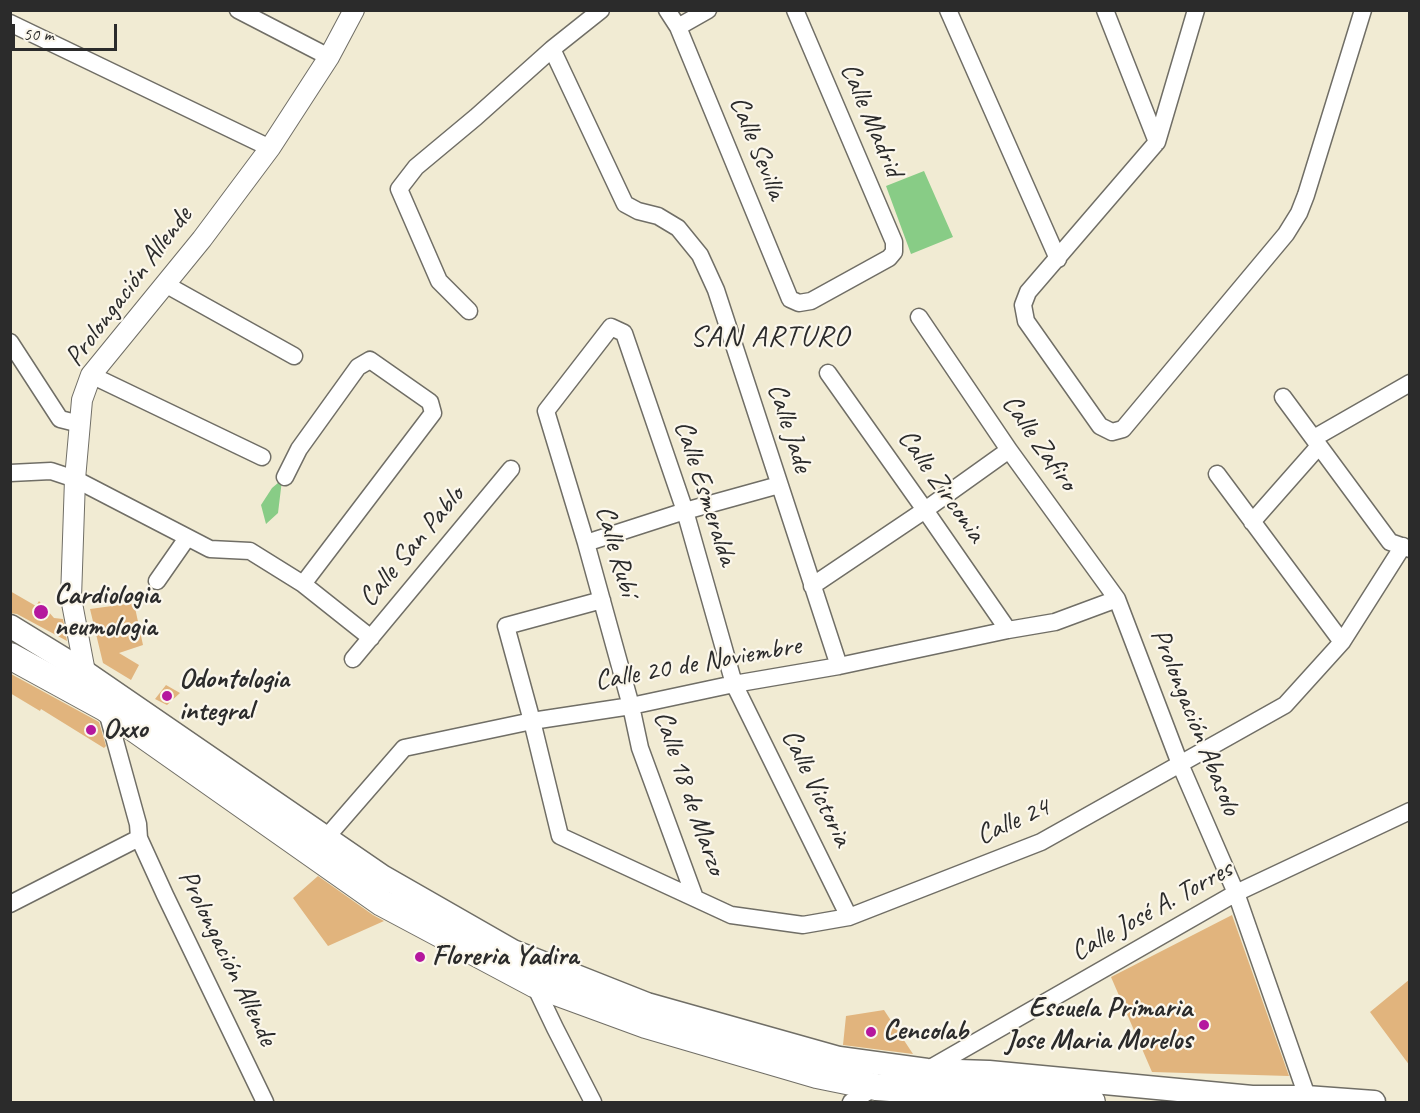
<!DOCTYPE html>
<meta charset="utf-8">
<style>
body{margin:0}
#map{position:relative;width:1420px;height:1113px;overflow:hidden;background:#f1ebd3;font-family:Caveat,sans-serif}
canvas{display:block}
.frame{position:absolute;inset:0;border:12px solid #2b2b2b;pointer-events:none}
.scale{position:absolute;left:12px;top:24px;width:105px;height:27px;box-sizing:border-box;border:3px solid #2b2b2b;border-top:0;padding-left:8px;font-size:18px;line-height:21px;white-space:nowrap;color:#2b2b2b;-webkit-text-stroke:4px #fbf7ec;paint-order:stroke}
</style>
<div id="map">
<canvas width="1420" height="1113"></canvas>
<div class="frame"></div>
<div class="scale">50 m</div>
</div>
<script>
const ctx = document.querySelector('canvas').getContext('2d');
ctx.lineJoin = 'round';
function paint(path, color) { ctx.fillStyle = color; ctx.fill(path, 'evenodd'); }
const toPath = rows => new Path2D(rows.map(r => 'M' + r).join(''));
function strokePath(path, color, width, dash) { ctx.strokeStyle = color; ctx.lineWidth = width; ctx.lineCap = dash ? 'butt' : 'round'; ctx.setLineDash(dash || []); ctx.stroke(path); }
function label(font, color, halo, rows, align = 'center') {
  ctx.font = font + ' Caveat,sans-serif'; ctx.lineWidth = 4.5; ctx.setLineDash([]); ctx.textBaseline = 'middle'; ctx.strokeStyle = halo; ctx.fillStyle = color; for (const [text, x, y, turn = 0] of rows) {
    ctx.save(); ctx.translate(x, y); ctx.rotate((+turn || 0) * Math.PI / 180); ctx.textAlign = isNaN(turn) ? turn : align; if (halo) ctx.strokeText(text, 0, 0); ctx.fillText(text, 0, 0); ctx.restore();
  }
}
paint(toPath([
 [924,171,953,237,911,254,886,186],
 [285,477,282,480,278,513,266,524,261,505,272,488]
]), '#88cc86');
paint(toPath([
 [10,591,36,606,39,601,54,618,63,619,67,641,17,614,10,613],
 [134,603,143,645,119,653,139,665,131,680,103,663,90,609],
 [11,674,99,722,106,746,104,748,41,709,40,711,10,693],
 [166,685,180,693,167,705,155,699],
 [318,876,373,915,384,921,328,946,293,898],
 [1232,915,1289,1076,1152,1072,1111,977],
 [1410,979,1410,1066,1370,1012],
 [884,1010,913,1054,843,1045,846,1016]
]), '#e1b47d');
const minor = toPath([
 [238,10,329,57],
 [667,10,678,27,790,299,799,303,811,301,889,258,894,252,894,242,795,10],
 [948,10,1058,259],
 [1105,10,1157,142],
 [1196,10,1157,142,1028,292,1023,305,1026,321,1100,426,1112,432,1123,429,1286,234,1299,213,1306,195,1363,10],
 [10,23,270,148],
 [678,27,708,10],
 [552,49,625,204,638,211,658,216,678,228,700,255,716,290,839,666],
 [165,284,294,356],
 [469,311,439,281,399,189,416,167,476,117,552,49,601,10],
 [919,317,1009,450,1117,599,1180,764,1236,893,1309,1102],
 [10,342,60,419,80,424],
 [828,373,925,510,1008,630],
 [91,375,262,457],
 [1283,397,1390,542,1410,549],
 [1314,438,1410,383],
 [10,473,51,471,75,479,210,549,250,551,303,584,371,638],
 [1217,474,1342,642],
 [285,477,299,449,358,367,370,360,430,402,433,413,303,584],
 [1252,522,1319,446],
 [586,543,685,511,779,485],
 [157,581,187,538],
 [812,586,925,510,1009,450],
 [602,600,506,626,532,721,560,836,731,915,803,925,849,917,1041,842,1285,705,1342,642,1403,546],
 [353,659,511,469],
 [106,708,138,824,139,838,165,895,265,1102],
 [325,839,404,748,532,721,631,706,734,684,839,666,1008,630,1055,622,1117,599],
 [695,898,640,748,631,706,586,543,546,411,611,327,624,333,685,511,734,684,849,917],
 [10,904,139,838],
 [534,984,555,1028,593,1102],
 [927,1070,1236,893,1410,811],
 [851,1102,876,1087]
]);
const tertiary = toPath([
 [91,682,85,672,71,598,75,479,82,400,91,375,202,239,270,148,329,57,354,10]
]);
const secondary = toPath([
 [10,626,85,672,382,876,513,951,647,1004,839,1058,927,1070,989,1072,1252,1097,1306,1097,1374,1102]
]);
const primary = toPath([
 [10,656,105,708,382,903,534,984,646,1025,817,1075,876,1087,1092,1102]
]);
strokePath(minor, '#706e66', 19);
strokePath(tertiary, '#706e66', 22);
strokePath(secondary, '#706e66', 25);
strokePath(primary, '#706e66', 28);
strokePath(minor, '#fff', 16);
strokePath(tertiary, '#fff', 20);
strokePath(secondary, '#fff', 22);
strokePath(primary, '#fff', 26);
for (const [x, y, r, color] of [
 [41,612,8,"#b5179e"],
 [167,696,6,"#b5179e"],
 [91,730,6,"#b5179e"],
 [420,957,6,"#b5179e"],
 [1204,1025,6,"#b5179e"],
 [871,1032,6,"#b5179e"]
]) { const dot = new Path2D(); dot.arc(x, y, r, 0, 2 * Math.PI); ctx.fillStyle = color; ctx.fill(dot); strokePath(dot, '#fbf7ec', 2); }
label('28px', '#2b2b2b', '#fbf7ec', [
 ["Calle Madrid",871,120,67],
 ["Calle Sevilla",757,148,68],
 ["Prolongación Allende",129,287,-53],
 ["Calle Jade",789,428,72],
 ["Calle Zafiro",1039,443,55],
 ["Calle Zirconia",941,486,55],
 ["Calle Esmeralda",705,493,72],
 ["Calle San Pablo",412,547,-50],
 ["Calle Rubí",616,551,74],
 ["Calle 20 de Noviembre",698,664,-10],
 ["Prolongación Abasolo",1195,722,68],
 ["Calle Victoria",816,788,64],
 ["Calle 18 de Marzo",689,793,71],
 ["Calle 24",1013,822,-24],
 ["Calle José A. Torres",1152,911,-29],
 ["Prolongación Allende",227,958,64]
]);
label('bold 28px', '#2b2b2b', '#fbf7ec', [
 ["Cardiologia",54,596],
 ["neumologia",54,628],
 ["Odontologia",179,680],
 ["integral",179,712],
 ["Oxxo",103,730],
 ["Floreria Yadira",432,957],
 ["Escuela Primaria",1192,1009,"right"],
 ["Jose Maria Morelos",1192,1041,"right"],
 ["Cencolab",883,1032]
], 'left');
ctx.letterSpacing = '1.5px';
label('30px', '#2b2b2b', '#fbf7ec', [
 ["SAN ARTURO",770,337]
]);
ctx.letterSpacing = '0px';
</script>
